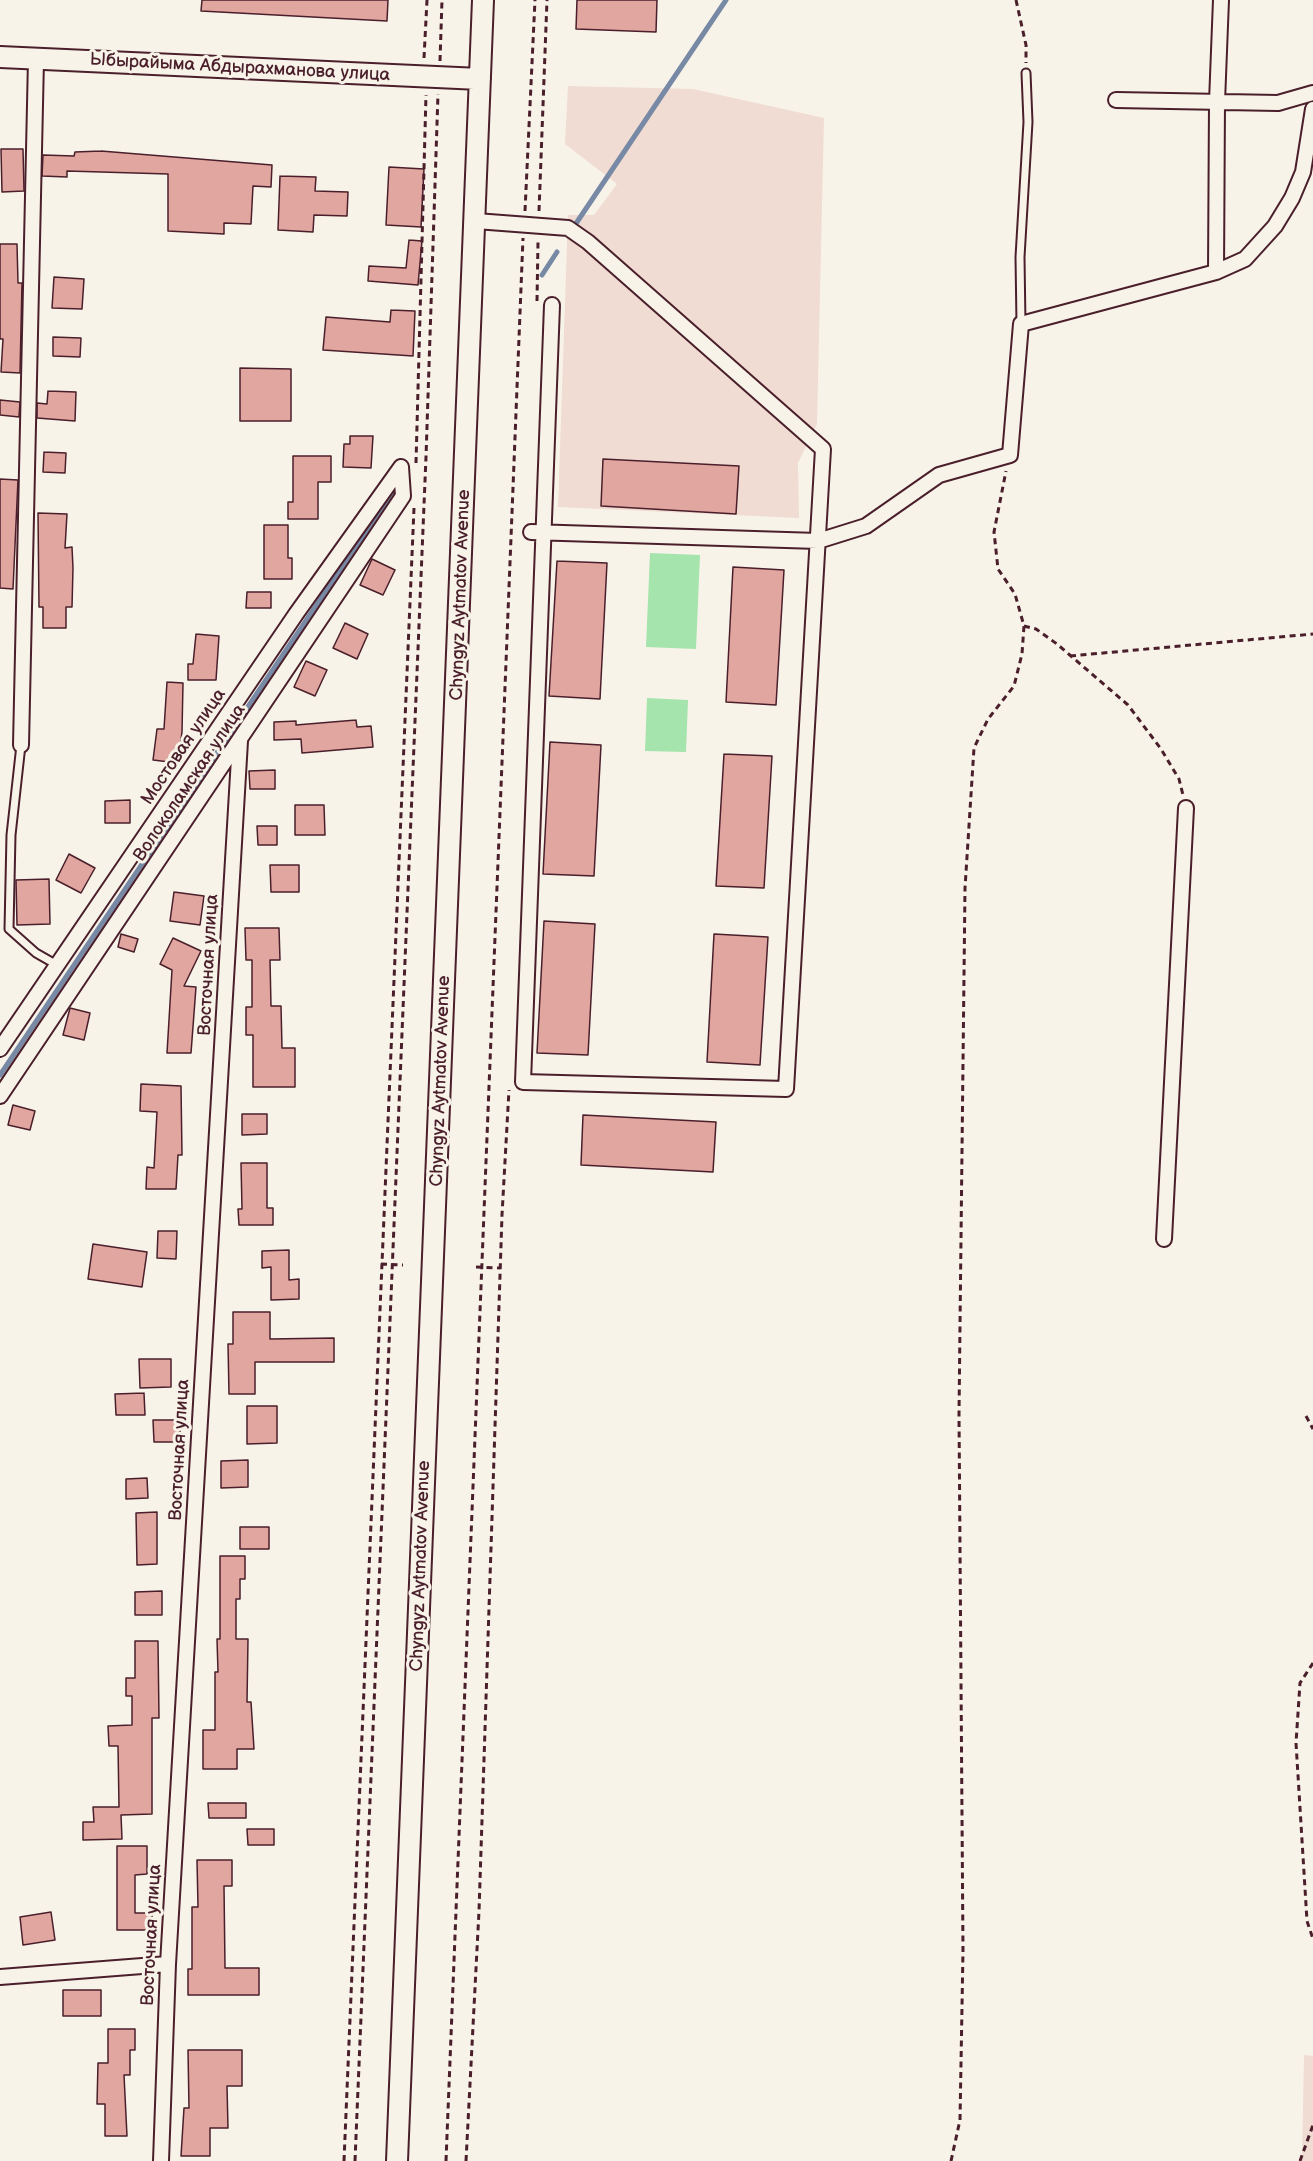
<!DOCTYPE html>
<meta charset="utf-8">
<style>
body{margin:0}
canvas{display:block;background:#f7f3e8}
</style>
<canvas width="1313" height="2161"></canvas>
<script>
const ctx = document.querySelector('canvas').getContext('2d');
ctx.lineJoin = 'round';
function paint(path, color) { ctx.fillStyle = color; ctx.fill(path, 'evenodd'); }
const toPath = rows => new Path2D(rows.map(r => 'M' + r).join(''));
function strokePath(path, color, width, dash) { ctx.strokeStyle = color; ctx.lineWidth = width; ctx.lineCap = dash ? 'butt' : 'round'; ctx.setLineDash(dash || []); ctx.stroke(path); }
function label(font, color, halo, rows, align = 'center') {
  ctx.font = font + ' "Balsamiq Sans",sans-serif'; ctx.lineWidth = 6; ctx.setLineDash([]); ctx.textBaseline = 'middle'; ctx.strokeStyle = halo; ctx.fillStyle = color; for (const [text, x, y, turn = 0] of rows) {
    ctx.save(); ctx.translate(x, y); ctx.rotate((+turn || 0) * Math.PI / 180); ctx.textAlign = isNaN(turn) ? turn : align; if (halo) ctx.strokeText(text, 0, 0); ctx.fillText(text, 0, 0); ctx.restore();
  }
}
paint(toPath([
 [568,86,693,89,824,118,817,424,798,463,799,518,558,507,568,215,594,215,617,184,565,144],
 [1304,2055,1313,2056,1313,2161,1302,2161]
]), '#f0dcd2');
paint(toPath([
 [650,553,700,555,696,649,646,647],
 [647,698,688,700,686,752,645,751]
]), '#a5e4ad');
strokePath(toPath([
 [575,225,726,0],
 [542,275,557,252],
 [0,1075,398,484]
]), '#7789a4', 5);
const building = toPath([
 [202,0,388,0,387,21,201,11,202,0],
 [577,0,657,0,656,32,576,29,577,0],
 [1,149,23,149,24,191,2,192,1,149],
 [101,151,272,165,271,187,253,186,251,224,224,223,224,234,168,231,168,174,67,171,67,177,42,176,43,155,74,156,75,152,101,151],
 [389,167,424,169,421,227,386,225,389,167],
 [280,176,316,177,315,191,348,192,347,216,314,215,313,232,278,230,280,176],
 [409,240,422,241,418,285,368,281,369,266,406,268,409,240],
 [0,244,17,244,18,283,22,283,20,373,1,372,3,339,0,339,0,244],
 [54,277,84,279,82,309,52,308,54,277],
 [391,310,415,311,413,356,323,350,326,317,390,322,391,310],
 [53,337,81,338,80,357,53,356,53,337],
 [240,368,291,369,291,421,240,421,240,368],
 [48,391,76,392,75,421,37,418,37,403,47,404,48,391],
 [0,400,20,402,19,417,0,415,0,400],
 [350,436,373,436,371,468,343,467,344,444,350,444,350,436],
 [44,452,66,453,65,473,43,472,44,452],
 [293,456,331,456,331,482,318,482,318,519,288,519,288,502,293,502,293,456],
 [603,459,739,466,736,514,601,506,603,459],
 [0,479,18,480,13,589,0,588,0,479],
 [38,513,67,514,65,548,72,547,73,568,72,607,66,607,66,628,43,628,43,607,39,607,38,513],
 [264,525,288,525,288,558,292,558,292,579,264,579,264,525],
 [372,559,395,570,383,595,360,585,372,559],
 [557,561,607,563,600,699,549,696,557,561],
 [733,567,784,570,776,705,726,702,733,567],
 [247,592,271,592,271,608,246,608,247,592],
 [345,623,368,634,357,659,333,648,345,623],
 [196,634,219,636,216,680,188,680,188,664,193,664,196,634],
 [306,661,327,670,315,696,294,687,306,661],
 [167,682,183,683,182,732,178,763,153,760,157,729,164,729,167,682],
 [356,720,357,727,371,726,373,747,302,753,301,739,274,740,274,722,296,721,296,725,356,720],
 [550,742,601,745,594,876,543,874,550,742],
 [724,754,772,756,764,888,716,886,724,754],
 [275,770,275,789,250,789,249,771,275,770],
 [130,800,130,823,105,823,105,801,130,800],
 [295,805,324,805,325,835,295,835,295,805],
 [257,826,277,826,277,845,258,845,257,826],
 [69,854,95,868,81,893,56,880,69,854],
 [270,865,299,865,299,892,271,892,270,865],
 [49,879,50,924,17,925,16,880,49,879],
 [174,892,204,896,200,925,170,921,174,892],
 [544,921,595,924,588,1055,537,1053,544,921],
 [245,928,279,928,280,960,270,960,271,1006,281,1006,282,1048,295,1048,295,1087,253,1087,253,1035,246,1035,246,1007,252,1007,252,960,246,960,245,928],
 [121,934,138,939,134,952,118,947,121,934],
 [714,934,768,937,760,1065,707,1062,714,934],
 [173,938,201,951,184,986,196,987,191,1053,167,1053,172,970,160,964,173,938],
 [70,1008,90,1013,84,1040,63,1035,70,1008],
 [141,1084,181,1086,182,1155,178,1155,176,1189,146,1189,147,1167,154,1168,157,1112,140,1111,141,1084],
 [13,1105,35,1111,30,1130,8,1125,13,1105],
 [242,1114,267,1114,267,1134,242,1135,242,1114],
 [583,1115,716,1122,713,1172,581,1165,583,1115],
 [241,1163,267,1163,267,1208,273,1208,273,1225,239,1225,238,1209,242,1209,241,1163],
 [158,1231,177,1231,176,1259,157,1258,158,1231],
 [93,1244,147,1252,142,1287,88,1279,93,1244],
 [289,1250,289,1280,299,1279,299,1299,271,1300,271,1267,262,1268,262,1251,289,1250],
 [233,1312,270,1312,270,1339,334,1338,334,1362,255,1362,255,1394,229,1394,228,1344,233,1344,233,1312],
 [139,1359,171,1359,171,1387,140,1388,139,1359],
 [144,1393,145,1415,116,1415,115,1394,144,1393],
 [247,1406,277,1406,277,1443,247,1444,247,1406],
 [153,1420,180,1420,180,1442,154,1442,153,1420],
 [248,1460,248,1487,221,1488,221,1461,248,1460],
 [147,1478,148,1498,126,1499,126,1479,147,1478],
 [157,1512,157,1564,137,1565,136,1513,157,1512],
 [240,1527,269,1527,269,1549,240,1549,240,1527],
 [220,1556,245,1556,245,1579,240,1579,240,1599,236,1599,236,1639,248,1639,247,1702,251,1702,254,1749,237,1749,237,1769,203,1769,203,1730,215,1730,215,1672,218,1672,217,1639,220,1639,220,1556],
 [162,1591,162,1615,135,1615,135,1592,162,1591],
 [135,1641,158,1641,159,1718,152,1718,152,1814,121,1815,122,1839,83,1840,83,1822,94,1822,93,1807,119,1807,118,1746,109,1746,108,1726,132,1725,132,1696,126,1696,126,1678,135,1678,135,1641],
 [208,1803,246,1803,246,1818,209,1818,208,1803],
 [247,1829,274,1829,274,1845,248,1845,247,1829],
 [117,1846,147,1846,147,1874,135,1875,135,1913,152,1913,152,1930,117,1930,117,1846],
 [197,1860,232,1860,232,1886,224,1886,225,1968,259,1968,259,1995,188,1995,188,1969,192,1969,192,1907,198,1907,197,1860],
 [51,1912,55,1940,23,1945,20,1917,51,1912],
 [63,1990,101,1990,101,2016,63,2016,63,1990],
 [108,2029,135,2029,135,2050,130,2050,130,2075,124,2075,127,2136,105,2136,105,2104,97,2104,98,2063,108,2063,108,2029],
 [188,2050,242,2050,242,2086,227,2086,228,2128,210,2128,210,2156,181,2156,184,2108,189,2108,188,2050]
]);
paint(building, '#e0a69f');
strokePath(building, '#4a1f2b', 1.5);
const lane = toPath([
 [1021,324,1020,257,1028,122,1026,73],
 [21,745,11,835,9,929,36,953,57,965]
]);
const street = toPath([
 [1116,100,1278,103,1313,93],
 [476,221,568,228,588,242,823,449,786,1089,523,1082,552,305],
 [1216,272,1217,102,1221,0],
 [531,532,818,541,866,526,939,475,1010,455,1021,324,1216,272,1245,259,1275,226,1292,198,1303,172,1313,109],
 [21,745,36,59],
 [0,1049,296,614,401,467],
 [0,1096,403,496,401,467],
 [1164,1239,1186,808],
 [0,1977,168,1964],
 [161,2161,168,1964,240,741]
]);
const secondary = toPath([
 [0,57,480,79],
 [397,2161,483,0]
]);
strokePath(lane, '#4a1f2b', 11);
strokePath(street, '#4a1f2b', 18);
strokePath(secondary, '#4a1f2b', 24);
strokePath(toPath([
 [1016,0,1026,45,1026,63],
 [424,58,427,0],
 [440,61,442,0],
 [525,211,535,0],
 [539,211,547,0],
 [537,301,538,242],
 [416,463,426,95],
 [1024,626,1036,629,1057,644,1128,705,1161,749,1179,779,1183,795],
 [1070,656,1313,634],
 [381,1264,403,1265],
 [476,1267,500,1268],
 [1306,1416,1313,1429],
 [1313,1663,1300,1683,1296,1743,1307,1921,1313,1939],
 [344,2161,414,508],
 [355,2161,426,457,438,94],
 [446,2161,523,238],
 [466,2161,479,1911,502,1215,509,1090],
 [951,2161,960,2120,963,1950,959,1414,965,888,974,748,988,719,1014,686,1022,654,1024,626,1015,594,998,569,994,532,1006,471],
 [1300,2161,1313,2125]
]), '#4a1f2b', 3, [6, 4.5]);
strokePath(lane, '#f7f3e8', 7);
strokePath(street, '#f7f3e8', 14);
strokePath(secondary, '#f7f3e8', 20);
label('18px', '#4a1f2b', '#f7f3e8', [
 ["Ыбырайыма Абдырахманова улица",240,68,3],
 ["Chyngyz Aytmatov Avenue",461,595,-88],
 ["Мостовая улица",184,747,-56],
 ["Волоколамская улица",190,783,-56],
 ["Восточная улица",209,965,-87],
 ["Chyngyz Aytmatov Avenue",441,1081,-88],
 ["Восточная улица",180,1450,-87],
 ["Chyngyz Aytmatov Avenue",421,1566,-88],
 ["Восточная улица",152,1935,-87]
]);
</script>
